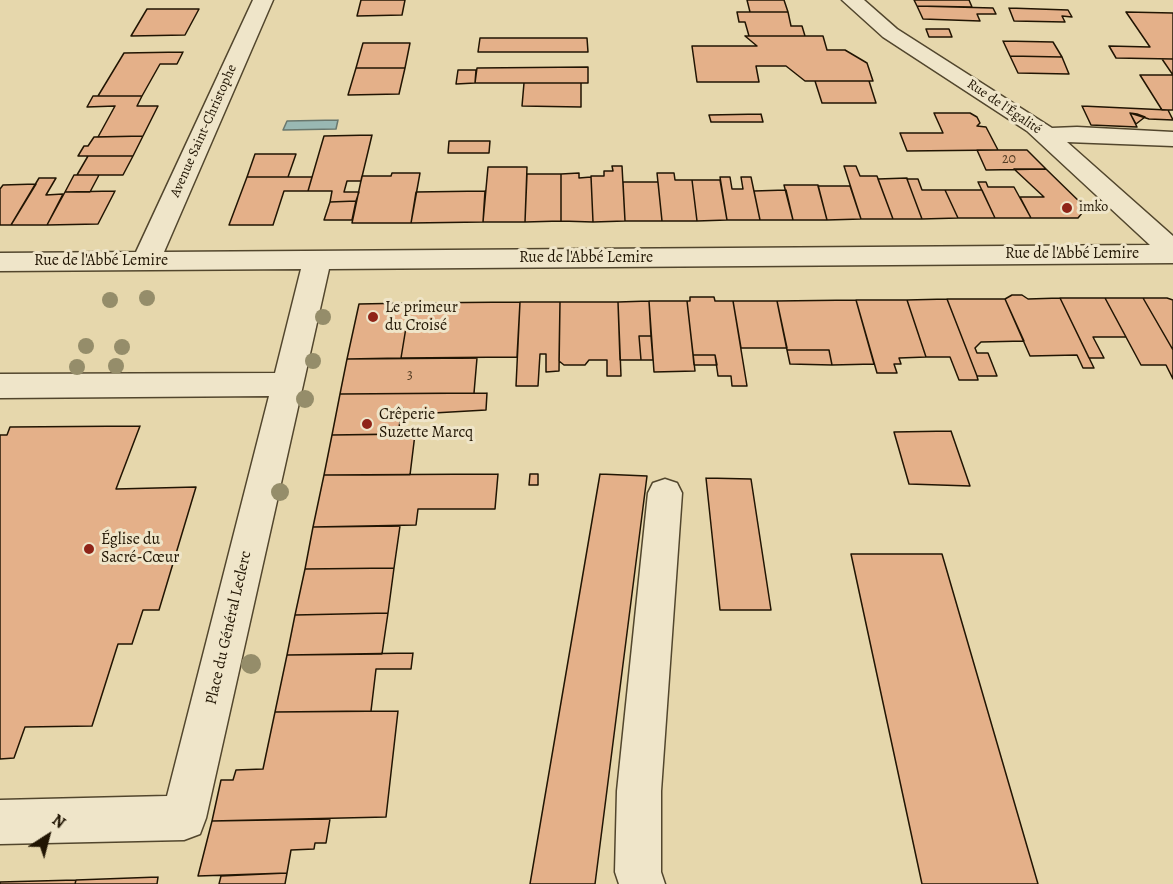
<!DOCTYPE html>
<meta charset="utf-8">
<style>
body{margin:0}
#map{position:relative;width:1173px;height:884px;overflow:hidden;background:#e6d7ac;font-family:Alegreya,serif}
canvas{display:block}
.north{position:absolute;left:18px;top:806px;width:60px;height:60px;-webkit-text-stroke:4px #efe5c9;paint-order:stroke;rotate:36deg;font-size:16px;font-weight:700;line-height:24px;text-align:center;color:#211503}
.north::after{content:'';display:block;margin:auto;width:21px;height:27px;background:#211503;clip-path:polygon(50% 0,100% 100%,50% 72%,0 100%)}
</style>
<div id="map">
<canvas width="1173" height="884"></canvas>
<div class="north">N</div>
</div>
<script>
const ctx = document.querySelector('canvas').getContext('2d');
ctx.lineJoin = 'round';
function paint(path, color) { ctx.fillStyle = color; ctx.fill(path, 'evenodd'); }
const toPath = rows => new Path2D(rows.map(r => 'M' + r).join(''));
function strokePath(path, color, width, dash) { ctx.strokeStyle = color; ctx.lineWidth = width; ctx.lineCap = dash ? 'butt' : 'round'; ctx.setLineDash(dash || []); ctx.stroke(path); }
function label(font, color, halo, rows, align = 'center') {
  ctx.font = font + ' Alegreya,serif'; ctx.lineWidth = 6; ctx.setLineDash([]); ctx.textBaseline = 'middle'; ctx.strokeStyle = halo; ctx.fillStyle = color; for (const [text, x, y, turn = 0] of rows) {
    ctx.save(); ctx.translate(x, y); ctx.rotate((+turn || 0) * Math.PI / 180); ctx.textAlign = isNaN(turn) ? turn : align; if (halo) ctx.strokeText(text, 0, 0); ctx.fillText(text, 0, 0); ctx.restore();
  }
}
const water = toPath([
 [338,120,336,129,283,130,287,121,338,120]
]);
paint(water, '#99b8b3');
strokePath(water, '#69776d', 1.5);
const building = toPath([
 [361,0,405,0,402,15,357,16,361,0],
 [747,0,784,0,788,12,750,12,747,0],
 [914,0,969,0,972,7,917,6,914,0],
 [917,6,993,8,996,14,977,14,980,21,923,19,917,6],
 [1009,8,1068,10,1072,17,1062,16,1065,22,1014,21,1009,8],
 [147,9,199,9,185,35,131,36,147,9],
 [737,12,788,12,791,26,802,26,805,36,749,36,745,22,739,22,737,12],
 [1126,12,1173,13,1173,59,1116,58,1109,46,1150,47,1126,12],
 [926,29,949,29,952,37,929,37,926,29],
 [745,36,823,36,827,50,845,50,867,63,873,81,805,81,786,66,756,66,759,82,697,82,692,46,757,46,745,36],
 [480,38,587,38,588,52,478,52,480,38],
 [1003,41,1053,42,1062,57,1010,56,1003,41],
 [363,43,410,43,405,68,356,68,363,43],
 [183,52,177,64,160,64,142,96,98,96,124,53,183,52],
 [1010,56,1062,57,1069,74,1018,73,1010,56],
 [1162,59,1173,59,1173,75,1162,59],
 [588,67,588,83,475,83,477,68,588,67],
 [356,68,405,68,399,94,348,95,356,68],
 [458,70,476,70,475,83,456,84,458,70],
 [1140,75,1173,75,1173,110,1162,110,1140,75],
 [815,81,869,81,876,103,822,103,815,81],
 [524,83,581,83,581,107,522,106,524,83],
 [93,96,142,96,137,106,158,106,143,136,98,137,115,106,87,107,93,96],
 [1082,106,1168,110,1173,120,1149,119,1130,113,1137,127,1091,125,1082,106],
 [934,113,970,113,977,117,980,123,977,126,986,127,998,150,907,151,900,133,943,133,934,113],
 [1130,113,1137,114,1145,117,1136,124,1130,113],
 [761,114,763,122,711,122,709,115,761,114],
 [372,135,361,181,347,181,344,192,359,192,356,201,330,202,332,191,308,191,324,136,372,135],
 [143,136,133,156,78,156,84,146,88,146,94,137,143,136],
 [449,141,490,141,489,153,448,153,449,141],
 [977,150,1027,150,1046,169,986,170,977,150],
 [255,154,296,154,288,177,247,177,255,154],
 [88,156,133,156,123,175,77,175,88,156],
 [612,166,622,166,625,221,593,222,591,176,604,176,604,171,613,171,612,166],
 [844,166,856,166,860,176,877,176,893,219,861,219,844,166],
 [488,167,527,167,525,222,483,222,488,167],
 [1014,169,1046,169,1086,208,1078,218,1031,218,1020,197,1044,197,1014,169],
 [392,173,420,173,411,223,352,223,362,176,391,176,392,173],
 [579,173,579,178,591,177,593,222,561,221,561,174,579,173],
 [657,173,674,173,675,180,692,180,697,221,662,221,657,173],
 [527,174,561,174,561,221,525,222,527,174],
 [74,175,99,175,90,192,65,192,74,175],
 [247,177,312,177,308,191,284,191,273,225,229,225,247,177],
 [720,177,730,177,732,189,743,189,741,177,751,177,760,220,727,220,720,177],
 [39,178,56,178,46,195,63,194,47,225,11,225,39,178],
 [907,178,907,179,922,219,893,219,878,179,907,178],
 [907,179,918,179,922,190,945,190,958,218,922,219,907,179],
 [692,180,720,180,727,220,697,221,692,180],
 [623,182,658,182,662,221,625,221,623,182],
 [978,182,986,182,988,187,1014,187,1031,218,995,218,978,182],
 [36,184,11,225,0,225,0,189,3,185,36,184],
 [784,185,818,185,827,220,793,220,784,185],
 [818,186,850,186,861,219,827,220,818,186],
 [786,190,793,220,760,220,754,191,786,190],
 [945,190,982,190,995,218,958,218,945,190],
 [115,191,98,224,47,225,65,192,115,191],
 [485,191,483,222,411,223,416,192,485,191],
 [356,201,352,220,324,220,330,202,356,201],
 [1012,295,1022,295,1028,299,1060,298,1094,368,1083,368,1077,355,1030,356,1005,299,1012,295],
 [690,297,714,297,715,301,733,301,747,386,732,386,731,376,718,376,715,355,693,355,687,301,690,301,690,297],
 [1060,298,1105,298,1126,337,1093,337,1104,358,1089,358,1060,298],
 [1105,298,1143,298,1173,350,1173,379,1166,365,1141,365,1105,298],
 [1143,298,1167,298,1173,300,1173,350,1143,298],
 [947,299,1005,299,1024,341,981,342,975,348,977,353,988,353,997,376,977,376,947,299],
 [947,299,977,376,978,380,959,380,950,357,926,357,907,300,947,299],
 [856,300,907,300,926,357,899,358,901,364,894,364,897,373,877,373,856,300],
 [856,300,874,364,832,365,829,350,787,350,777,301,856,300],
 [649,301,651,336,639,336,641,360,620,360,618,302,649,301],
 [649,301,687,301,695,371,654,372,649,301],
 [733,301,777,301,787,348,741,348,733,301],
 [520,302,517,357,401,358,410,303,520,302],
 [520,302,560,302,559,371,546,372,546,354,540,354,538,386,516,386,520,302],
 [560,302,618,302,621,376,607,376,607,360,589,360,585,365,564,365,559,361,560,302],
 [410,303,401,358,347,359,359,304,410,303],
 [639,336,651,336,653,360,641,360,639,336],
 [787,350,829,350,832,365,790,364,787,350],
 [693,355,715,355,717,365,694,365,693,355],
 [477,358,474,393,340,394,347,359,477,358],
 [487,393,486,410,416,414,402,408,398,434,332,435,340,394,487,393],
 [140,426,116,489,196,487,159,610,143,610,132,644,118,644,92,726,25,727,14,758,0,759,0,435,7,435,10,427,140,426],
 [951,431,970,486,909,484,894,432,951,431],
 [415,434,410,475,324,475,332,435,415,434],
 [498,474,495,509,418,509,416,525,313,527,324,475,498,474],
 [530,474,538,474,538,485,529,485,530,474],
 [600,474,647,476,595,884,530,884,600,474],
 [706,478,751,479,771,610,720,610,706,478],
 [400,526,394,568,305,569,313,527,400,526],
 [851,554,942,554,1038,884,922,884,851,554],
 [394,568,388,613,295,615,305,569,394,568],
 [388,613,382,654,287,655,295,615,388,613],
 [413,653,411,669,376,669,371,711,275,712,287,655,413,653],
 [398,711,386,817,212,821,221,780,233,780,236,770,263,769,275,712,398,711],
 [330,819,326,843,315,843,314,849,291,850,287,873,198,876,212,821,330,819],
 [287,873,285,884,219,884,221,876,287,873],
 [158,877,157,884,75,884,76,880,158,877],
 [76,880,75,884,0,884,0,882,76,880]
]);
paint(building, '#e4b089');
strokePath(building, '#211503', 1.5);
const minor = toPath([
 [253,0,273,0,164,252,1150,245,1027,131,883,37,842,0,864,0,897,29,1052,128,1077,127,1173,132,1173,146,1067,142,1173,236,1173,263,329,269,206,818,200,834,184,840,0,844,0,800,167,796,269,396,0,398,0,374,275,373,301,269,0,271,0,253,136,252,253,0],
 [665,479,677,483,682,493,661,791,661,872,665,884,619,884,615,872,617,791,648,493,653,483,665,479]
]);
strokePath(minor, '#52462d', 3);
paint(minor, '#efe5c9');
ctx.fillStyle = '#958d6a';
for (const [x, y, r] of [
 [147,298,8],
 [110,300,8],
 [323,317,8],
 [86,346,8],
 [122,347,8],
 [313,361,8],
 [116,366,8],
 [77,367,8],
 [305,399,9],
 [280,492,9],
 [251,664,10]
]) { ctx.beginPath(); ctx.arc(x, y, r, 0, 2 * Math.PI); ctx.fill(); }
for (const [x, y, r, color] of [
 [1067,208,6,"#8f2418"],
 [373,317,6,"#8f2418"],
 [367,424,6,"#8f2418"],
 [89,549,6,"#8f2418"]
]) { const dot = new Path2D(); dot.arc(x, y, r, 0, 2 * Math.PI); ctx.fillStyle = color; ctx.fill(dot); strokePath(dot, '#efe5c9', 2); }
label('14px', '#211503', '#efe5c9', [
 ["Rue de l'Égalité",1004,107,34],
 ["Avenue Saint-Christophe",204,131,-66]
]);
label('14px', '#523c24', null, [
 ["20",1009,160],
 ["3",410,376]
]);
label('14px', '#211503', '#efe5c9', [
 ["imko",1079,208]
], 'left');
label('16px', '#211503', '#efe5c9', [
 ["Rue de l'Abbé Lemire",1072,254],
 ["Rue de l'Abbé Lemire",586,258],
 ["Rue de l'Abbé Lemire",101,261],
 ["Place du Général Leclerc",229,628,-77]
]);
label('16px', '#211503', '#efe5c9', [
 ["Le primeur",385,308],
 ["du Croisé",385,326],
 ["Crêperie",379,415],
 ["Suzette Marcq",379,433],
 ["Église du",101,540],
 ["Sacré-Cœur",101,558]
], 'left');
</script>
